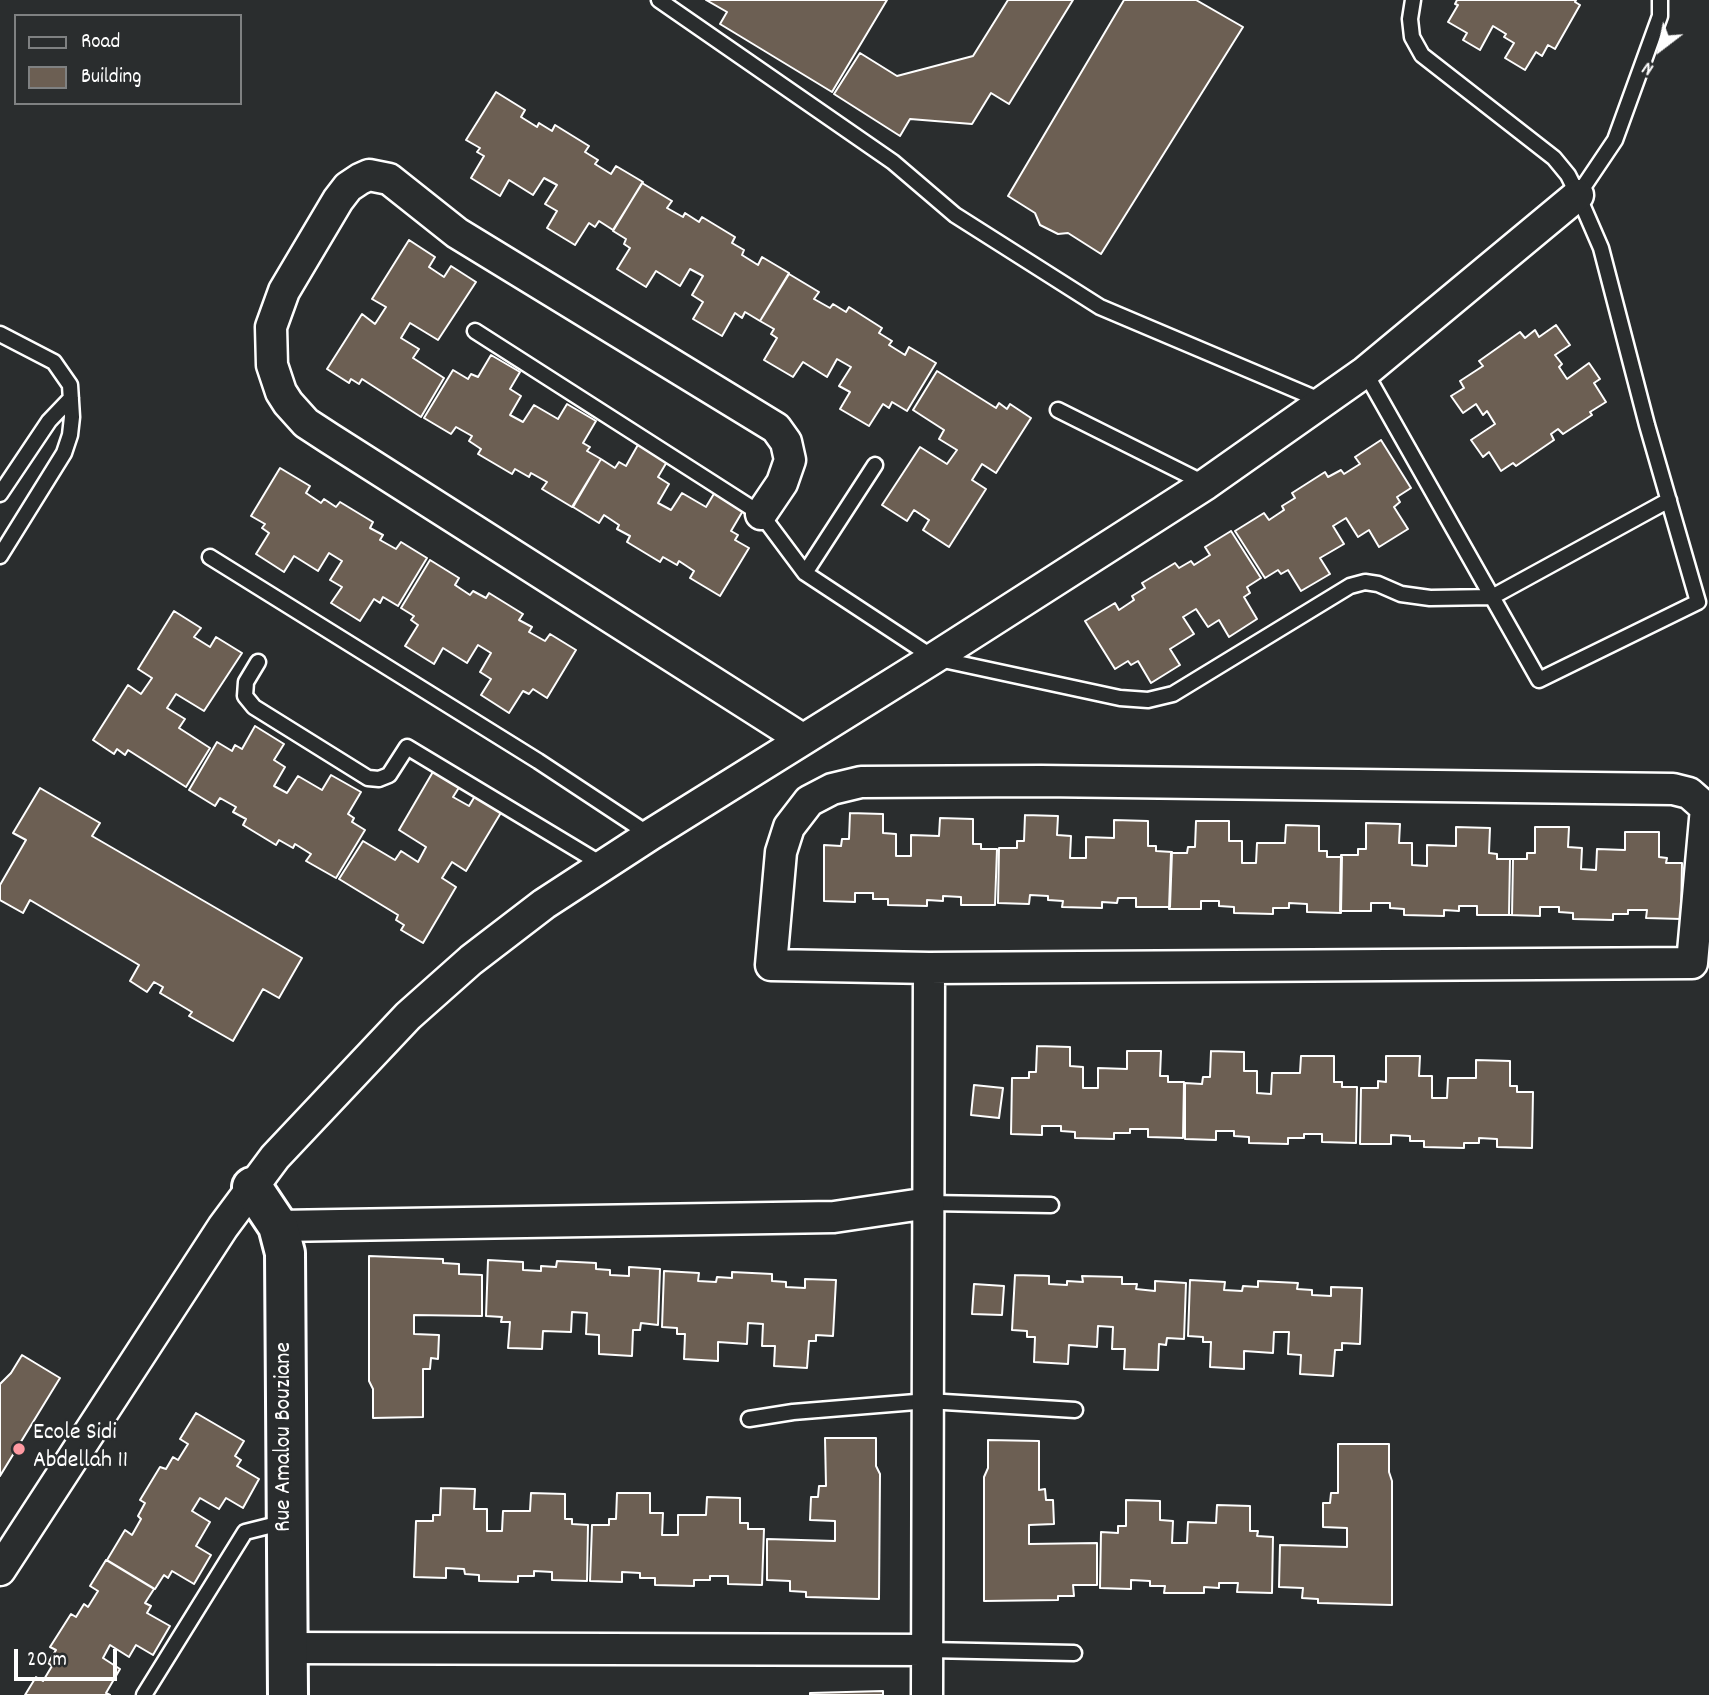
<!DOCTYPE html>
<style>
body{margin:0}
#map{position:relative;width:1709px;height:1695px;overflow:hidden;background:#2a2d2e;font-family:Dekko,sans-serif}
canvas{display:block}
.legend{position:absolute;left:14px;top:14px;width:228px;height:91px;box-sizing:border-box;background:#2a2d2e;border:2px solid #7f8182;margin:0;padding:9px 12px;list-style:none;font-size:21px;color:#fff}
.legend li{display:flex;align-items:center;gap:14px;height:35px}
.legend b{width:35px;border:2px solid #7f8182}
.north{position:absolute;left:1625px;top:14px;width:70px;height:70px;-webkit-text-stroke:5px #2a2d2e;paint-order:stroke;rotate:212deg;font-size:19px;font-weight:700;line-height:28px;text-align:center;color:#fff}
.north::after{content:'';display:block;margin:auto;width:24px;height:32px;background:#fff;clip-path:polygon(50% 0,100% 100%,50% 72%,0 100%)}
.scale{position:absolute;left:14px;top:1649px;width:103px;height:32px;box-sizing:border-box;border:4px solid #fff;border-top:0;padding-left:9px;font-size:21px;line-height:24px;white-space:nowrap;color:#fff;-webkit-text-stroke:5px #2a2d2e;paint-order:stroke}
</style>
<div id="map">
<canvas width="1709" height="1695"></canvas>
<ul class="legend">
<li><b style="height:9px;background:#2a2d2e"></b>Road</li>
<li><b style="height:19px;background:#6c5f53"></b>Building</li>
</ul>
<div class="north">N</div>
<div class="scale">20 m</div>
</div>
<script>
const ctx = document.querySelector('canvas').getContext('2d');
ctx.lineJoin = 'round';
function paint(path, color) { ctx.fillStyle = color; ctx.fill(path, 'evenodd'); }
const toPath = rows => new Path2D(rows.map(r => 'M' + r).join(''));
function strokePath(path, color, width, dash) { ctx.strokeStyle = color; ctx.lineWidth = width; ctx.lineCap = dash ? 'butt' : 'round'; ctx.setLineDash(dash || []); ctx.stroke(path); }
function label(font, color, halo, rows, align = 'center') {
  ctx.font = font + ' Dekko,sans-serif'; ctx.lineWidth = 5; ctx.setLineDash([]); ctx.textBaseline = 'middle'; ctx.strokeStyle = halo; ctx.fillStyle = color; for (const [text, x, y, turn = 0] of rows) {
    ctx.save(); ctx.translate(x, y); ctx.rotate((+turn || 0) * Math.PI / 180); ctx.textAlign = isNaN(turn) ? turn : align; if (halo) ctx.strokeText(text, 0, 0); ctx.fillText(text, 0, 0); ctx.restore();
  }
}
const building = toPath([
 [706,0,887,0,832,92,720,24,727,12,706,0],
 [1008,0,1073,0,1009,104,991,93,972,124,910,119,900,136,834,94,860,53,897,76,973,56,1008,0],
 [1124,0,1196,0,1243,27,1101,254,1068,233,1058,234,1040,225,1035,213,1008,196,1124,0],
 [1457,0,1576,0,1575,2,1580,5,1555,49,1548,45,1542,56,1536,52,1525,70,1505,58,1514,43,1504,37,1506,34,1493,26,1480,50,1463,40,1467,33,1448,22,1458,5,1455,4,1457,0],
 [496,92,525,110,521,117,537,127,539,123,552,131,555,125,589,146,585,152,598,160,595,164,611,174,616,166,643,182,613,230,599,221,595,227,589,223,575,245,547,228,557,211,545,204,557,185,544,178,533,195,509,180,500,196,471,178,484,156,477,152,480,148,466,140,496,92],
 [642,183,672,201,667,208,683,217,685,213,699,222,702,217,735,237,732,243,744,250,742,255,758,265,762,257,789,273,760,321,745,312,742,318,735,313,722,336,693,319,703,302,692,295,703,276,690,269,680,286,656,271,646,287,617,269,630,248,624,244,626,239,613,231,642,183],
 [409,240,435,257,429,267,444,277,451,266,476,282,438,340,410,323,401,338,419,349,413,358,444,378,421,417,362,379,359,384,351,379,349,383,327,369,362,314,375,324,386,307,372,299,409,240],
 [789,274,819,292,814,299,830,308,833,304,846,312,849,307,882,328,879,333,892,341,889,345,905,355,909,347,936,363,907,411,892,402,889,408,883,404,869,426,840,409,850,392,839,386,851,367,837,359,827,377,803,362,793,377,764,360,777,338,771,334,774,329,760,321,789,274],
 [1556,325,1570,345,1555,355,1562,364,1559,367,1567,379,1589,363,1600,379,1594,383,1606,402,1590,412,1592,415,1563,434,1558,429,1551,434,1554,440,1516,466,1513,463,1501,471,1489,452,1483,457,1471,440,1495,424,1487,411,1483,415,1476,404,1463,413,1451,396,1464,388,1460,381,1483,366,1479,361,1520,332,1525,338,1535,330,1539,337,1556,325],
 [491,355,520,372,510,389,521,396,510,415,523,422,534,405,558,419,567,404,596,421,583,443,590,447,587,451,601,459,572,507,542,489,547,482,531,473,529,477,515,469,512,474,478,454,481,449,469,441,472,436,456,427,451,434,424,418,453,370,468,379,471,374,478,377,491,355],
 [937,371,996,408,999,403,1007,409,1010,404,1031,418,996,473,982,464,972,480,986,489,949,547,923,530,929,520,914,510,907,521,882,505,920,447,947,464,957,450,939,439,944,430,913,410,937,371],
 [1381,440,1411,488,1397,497,1400,502,1394,507,1408,529,1379,547,1369,530,1358,537,1346,518,1333,526,1344,544,1320,558,1330,574,1301,591,1288,570,1281,574,1278,570,1265,578,1235,531,1264,513,1269,520,1284,510,1282,506,1295,498,1292,493,1325,472,1328,477,1341,470,1344,474,1360,464,1355,457,1381,440],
 [639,443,668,460,658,477,669,484,658,503,671,510,682,493,706,507,715,492,744,509,731,531,738,535,735,540,749,548,720,596,690,578,694,571,679,561,677,565,663,557,660,562,627,542,630,536,617,529,619,525,604,515,599,523,573,507,601,459,615,468,619,462,626,466,639,443],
 [280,468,310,486,306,493,321,503,324,499,336,507,340,502,373,522,370,528,383,535,380,540,396,549,401,542,427,558,398,606,383,597,380,603,374,599,360,621,331,603,342,587,330,580,342,561,329,553,318,571,294,556,284,572,256,554,269,533,262,528,265,524,251,516,280,468],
 [1231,531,1261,578,1247,587,1250,593,1244,597,1257,619,1229,637,1219,620,1208,627,1196,609,1183,617,1194,634,1170,649,1180,665,1151,683,1138,661,1131,665,1128,661,1115,669,1085,621,1115,603,1119,610,1134,600,1132,596,1145,588,1142,583,1175,563,1179,568,1191,561,1194,565,1210,555,1205,547,1231,531],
 [430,560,459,578,455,585,470,595,473,591,486,598,489,593,523,614,519,620,532,627,529,632,545,641,550,634,576,650,547,698,533,689,529,694,523,691,509,713,481,695,491,679,480,672,491,653,478,645,467,663,443,648,434,664,405,646,418,625,411,620,414,616,401,608,430,560],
 [174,611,201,628,194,637,210,647,216,637,242,653,204,711,176,694,167,708,185,719,179,728,210,748,186,787,128,750,125,755,117,749,114,754,93,740,128,685,141,694,152,678,138,669,174,611],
 [255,726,284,744,274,760,285,767,274,786,287,793,298,776,322,790,331,775,361,792,348,814,354,818,352,822,365,830,336,878,306,861,311,854,295,844,293,848,279,840,276,845,243,825,246,819,233,812,236,807,220,798,215,806,189,790,217,742,232,751,235,745,242,749,255,726],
 [434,770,460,786,453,797,469,806,475,796,502,811,466,871,452,862,442,878,456,887,423,943,401,930,404,925,396,920,398,915,339,879,363,841,395,860,401,851,418,862,426,847,399,830,434,770],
 [40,788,100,823,92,836,302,958,279,998,263,989,233,1041,189,1016,192,1012,160,993,163,987,154,982,147,992,130,981,139,965,30,900,23,913,0,900,0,885,26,840,13,833,40,788],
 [850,813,883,814,883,833,896,834,896,856,911,856,911,835,939,836,940,818,973,819,973,844,981,844,981,849,997,849,995,905,961,905,961,897,943,896,943,901,927,900,927,906,888,905,888,899,873,899,873,893,855,893,855,902,824,901,824,845,841,846,842,839,849,839,850,813],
 [1025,815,1058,816,1057,835,1071,836,1070,858,1086,858,1086,837,1114,838,1114,820,1148,821,1148,846,1156,846,1156,851,1172,852,1170,907,1136,907,1136,898,1118,898,1117,903,1102,902,1102,908,1062,907,1063,901,1048,900,1048,896,1030,895,1029,904,998,903,999,848,1017,848,1017,841,1024,841,1025,815],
 [1196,821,1229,821,1229,841,1242,841,1242,863,1256,863,1257,843,1285,843,1286,825,1319,826,1319,851,1327,851,1327,857,1342,857,1341,913,1307,912,1307,904,1289,903,1289,908,1273,908,1273,914,1234,913,1234,907,1219,906,1219,901,1201,901,1201,909,1169,909,1171,853,1187,853,1188,847,1195,847,1196,821],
 [1366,823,1400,824,1399,843,1412,843,1412,865,1427,866,1427,845,1456,846,1456,827,1490,828,1489,853,1497,854,1497,859,1513,859,1512,915,1477,915,1477,906,1459,906,1459,911,1444,910,1444,916,1404,915,1404,909,1390,908,1390,903,1371,903,1371,911,1340,911,1341,855,1358,855,1358,849,1366,849,1366,823],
 [1535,827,1569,827,1568,847,1582,848,1581,869,1596,870,1597,849,1625,850,1625,832,1659,832,1659,857,1667,858,1666,863,1682,863,1681,919,1646,918,1647,910,1628,910,1628,914,1613,914,1613,920,1573,919,1573,913,1559,912,1559,907,1540,907,1540,916,1509,915,1510,859,1527,859,1527,853,1535,853,1535,827],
 [1037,1046,1070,1047,1070,1066,1083,1067,1083,1088,1098,1088,1098,1068,1127,1069,1127,1051,1161,1051,1160,1076,1168,1076,1168,1082,1184,1082,1183,1138,1148,1137,1148,1129,1130,1129,1130,1133,1114,1133,1114,1139,1075,1138,1075,1132,1061,1131,1061,1126,1042,1126,1042,1135,1011,1134,1012,1078,1029,1078,1029,1072,1036,1072,1037,1046],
 [1211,1051,1244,1052,1244,1071,1257,1071,1257,1093,1271,1094,1272,1073,1300,1073,1301,1056,1334,1056,1334,1082,1342,1082,1342,1087,1357,1087,1356,1143,1322,1142,1322,1134,1304,1134,1304,1138,1288,1138,1288,1144,1249,1143,1249,1137,1234,1136,1234,1131,1216,1131,1216,1140,1185,1139,1185,1083,1202,1084,1203,1077,1210,1077,1211,1051],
 [1386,1056,1420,1056,1419,1076,1432,1076,1432,1098,1447,1098,1448,1078,1476,1078,1476,1060,1510,1061,1510,1086,1517,1086,1517,1092,1533,1092,1532,1148,1497,1147,1497,1139,1479,1138,1479,1143,1464,1143,1464,1148,1424,1147,1424,1141,1410,1141,1410,1136,1391,1135,1391,1144,1360,1144,1361,1088,1378,1088,1378,1081,1386,1082,1386,1056],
 [974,1085,1003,1088,999,1118,971,1115,974,1085],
 [369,1256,443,1259,443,1263,459,1264,459,1274,482,1275,482,1316,414,1315,414,1334,439,1335,438,1359,431,1358,430,1369,423,1369,423,1417,373,1418,373,1389,369,1381,369,1256],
 [488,1260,523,1262,523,1270,541,1271,541,1266,556,1267,557,1261,596,1263,596,1269,610,1270,610,1275,629,1276,629,1267,660,1269,658,1325,641,1323,640,1330,633,1330,632,1356,599,1354,599,1335,586,1334,587,1313,572,1312,571,1332,543,1331,542,1349,508,1348,510,1322,501,1322,502,1317,486,1316,488,1260],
 [664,1271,699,1273,698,1281,716,1282,717,1277,732,1278,732,1272,772,1274,772,1281,786,1282,786,1287,805,1288,805,1279,836,1280,833,1336,816,1335,816,1341,809,1341,807,1368,774,1366,775,1346,762,1346,763,1324,748,1323,747,1344,718,1342,718,1361,684,1359,685,1334,677,1334,677,1328,662,1327,664,1271],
 [1015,1275,1049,1276,1049,1284,1067,1285,1067,1281,1083,1282,1082,1276,1122,1277,1122,1284,1137,1284,1136,1289,1155,1291,1155,1281,1186,1283,1184,1339,1167,1338,1166,1345,1159,1344,1158,1370,1124,1369,1125,1349,1112,1349,1113,1327,1098,1326,1097,1347,1069,1345,1068,1364,1034,1362,1035,1337,1027,1337,1027,1331,1012,1330,1015,1275],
 [1190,1280,1225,1282,1224,1290,1242,1291,1243,1286,1258,1287,1258,1281,1298,1283,1297,1289,1312,1290,1312,1295,1331,1296,1331,1287,1362,1288,1360,1344,1342,1343,1342,1350,1335,1350,1333,1376,1300,1374,1301,1355,1288,1354,1289,1332,1274,1332,1273,1353,1244,1351,1244,1369,1210,1367,1211,1342,1203,1342,1203,1337,1188,1336,1190,1280],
 [974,1284,1004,1286,1002,1315,972,1314,974,1284],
 [22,1355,60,1378,0,1476,0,1384,11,1373,22,1355],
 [196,1413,244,1441,235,1456,241,1460,237,1466,259,1479,243,1508,226,1498,219,1509,200,1498,192,1511,210,1522,196,1546,211,1555,194,1584,172,1571,168,1578,164,1575,155,1589,107,1560,125,1530,132,1535,141,1519,138,1516,145,1503,140,1500,160,1467,166,1469,173,1457,178,1460,188,1444,180,1439,196,1413],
 [825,1438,876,1438,876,1466,880,1474,879,1599,806,1597,806,1592,790,1591,790,1581,767,1580,767,1539,835,1541,835,1521,810,1520,811,1497,818,1497,819,1486,826,1486,825,1438],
 [988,1440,1039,1441,1039,1490,1045,1489,1046,1500,1053,1500,1054,1524,1029,1525,1029,1544,1097,1543,1097,1585,1073,1585,1074,1596,1058,1596,1058,1600,984,1601,984,1477,988,1468,988,1440],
 [1338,1444,1389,1444,1389,1472,1392,1481,1392,1605,1318,1603,1318,1599,1302,1598,1303,1588,1279,1587,1280,1545,1347,1547,1347,1528,1323,1527,1323,1503,1330,1503,1331,1493,1338,1493,1338,1444],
 [441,1488,475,1489,474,1509,487,1509,487,1531,502,1531,503,1511,530,1511,531,1493,565,1494,565,1519,572,1519,572,1524,588,1525,587,1581,552,1580,552,1572,534,1571,534,1576,518,1576,518,1582,479,1581,479,1575,465,1574,464,1569,446,1568,446,1578,414,1577,416,1521,433,1521,433,1515,440,1515,441,1488],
 [617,1493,650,1493,650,1513,663,1513,662,1535,678,1535,678,1515,706,1515,707,1497,740,1498,740,1523,748,1523,748,1529,764,1529,762,1585,728,1584,728,1576,710,1576,710,1580,694,1580,694,1586,655,1585,655,1578,640,1578,640,1573,622,1572,622,1582,590,1581,592,1525,609,1525,609,1519,616,1519,617,1493],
 [1126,1500,1160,1501,1160,1520,1173,1521,1172,1543,1187,1543,1188,1522,1216,1523,1217,1505,1250,1506,1250,1531,1258,1531,1257,1536,1273,1537,1272,1593,1237,1592,1238,1583,1219,1583,1219,1588,1204,1587,1204,1593,1164,1593,1165,1586,1150,1586,1150,1581,1131,1580,1131,1589,1100,1588,1101,1532,1118,1533,1118,1526,1126,1526,1126,1500],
 [106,1560,154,1589,145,1603,151,1606,147,1613,170,1626,153,1655,136,1645,129,1657,110,1645,103,1658,120,1669,106,1693,110,1695,25,1695,36,1677,43,1681,52,1666,48,1663,56,1650,50,1647,71,1614,76,1617,84,1604,88,1607,98,1591,90,1586,106,1560],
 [883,1691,883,1695,810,1695,810,1693,883,1691]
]);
paint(building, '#6c5f53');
strokePath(building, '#fff', 2);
const lane = toPath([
 [659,0,893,162,955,215,1100,307,1322,401],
 [1578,195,1615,140,1660,16,1660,0],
 [475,331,761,514,805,573,934,658,1120,698,1148,700,1173,694,1350,586,1365,582,1378,584,1401,594,1430,598,1492,597,1669,500],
 [0,334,54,362,70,385,72,417,70,435,64,453,0,556],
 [1365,372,1539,680,1698,602,1647,425,1601,248,1578,195,1568,175,1554,158,1422,55,1412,37,1410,19,1413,0],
 [1058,410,1206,484],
 [0,494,49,421,71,398],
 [210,557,538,761,650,835],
 [805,573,875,465],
 [258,662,246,682,245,696,254,707,368,778,379,779,389,775,407,747,603,865],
 [929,1203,1051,1205],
 [749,1419,793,1412,928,1401,1075,1410],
 [928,1650,1074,1653],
 [144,1695,245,1532,285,1522]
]);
const street = toPath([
 [761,514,782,483,790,460,786,442,776,428,457,233,389,179,369,175,360,179,348,187,338,200,284,291,271,327,272,365,281,392,288,403,306,423,329,438,802,739],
 [1041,781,1673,789,1689,793,1706,808,1692,963,929,968,771,965,781,852,789,827,809,801,832,789,861,782,1041,781],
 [278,1226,834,1217,929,1203],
 [0,1570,223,1227,275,1157,408,1016,471,960,544,904,650,835,934,658,1206,484,1365,372,1578,195],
 [287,1648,928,1650],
 [927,1695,929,968]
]);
const secondary = toPath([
 [252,1187,278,1226,285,1253,288,1695]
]);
strokePath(lane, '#fff', 19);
strokePath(street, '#fff', 35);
strokePath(secondary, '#fff', 44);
strokePath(lane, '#2a2d2e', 14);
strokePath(street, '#2a2d2e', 30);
strokePath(secondary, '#2a2d2e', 38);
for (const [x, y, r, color] of [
 [19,1449,7,"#ff9aa2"]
]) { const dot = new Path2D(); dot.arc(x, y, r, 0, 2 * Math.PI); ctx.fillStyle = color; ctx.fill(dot); strokePath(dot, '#2a2d2e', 2.5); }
label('24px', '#fff', '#2a2d2e', [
 ["Ecole Sidi",33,1435],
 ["Abdellah 11",33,1463]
], 'left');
label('24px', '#fff', '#2a2d2e', [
 ["Rue Amalou Bouziane",286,1437,-90]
]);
</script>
